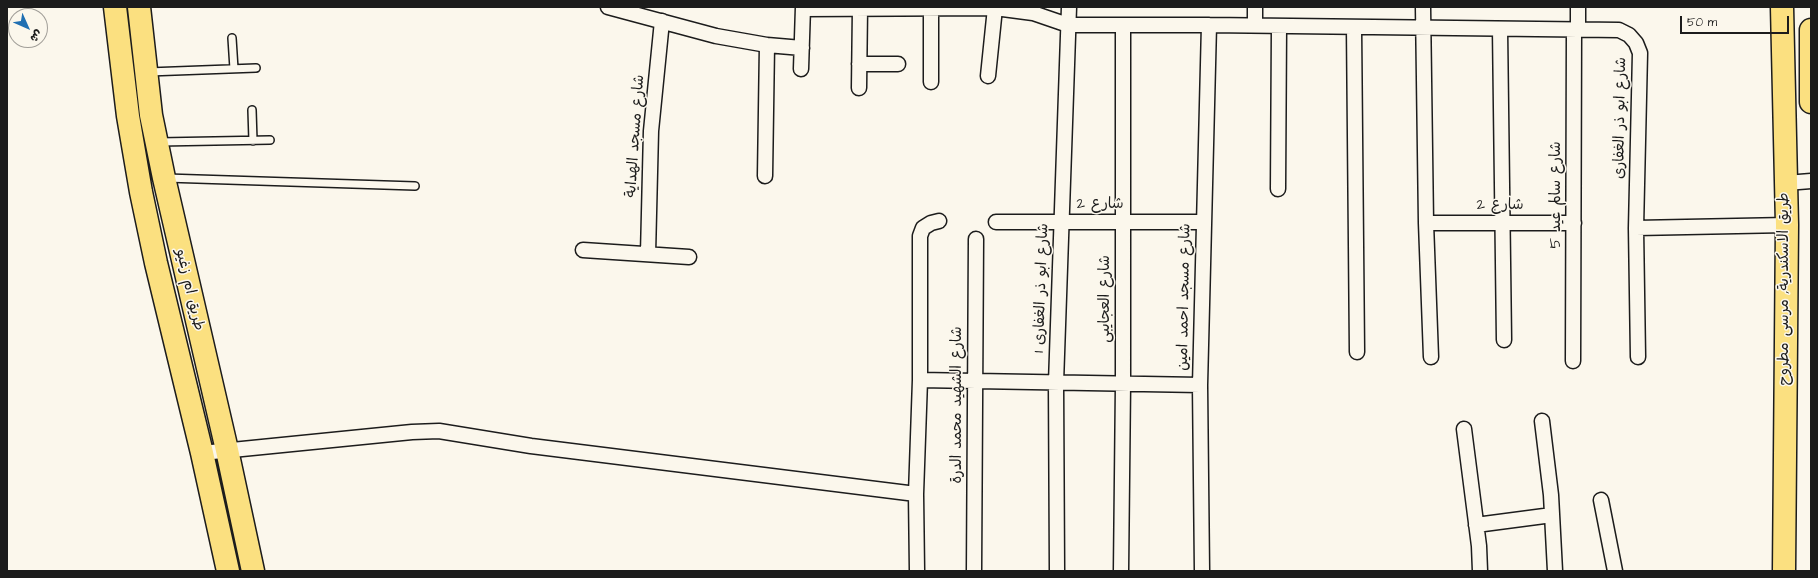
<!DOCTYPE html>
<meta charset="utf-8">
<style>
body{margin:0}
#map{position:relative;width:1818px;height:578px;overflow:hidden;background:#fbf7ec;font-family:"Architects Daughter","Playpen Sans Arabic",sans-serif}
canvas{display:block}
.frame{position:absolute;inset:0;border:8px solid #1c1c1c;pointer-events:none}
.north{position:absolute;left:8px;top:8px;width:40px;height:40px;box-sizing:border-box;background:#fbf7ec;border:1px solid #a29f99;border-radius:50%;rotate:135deg;font-size:11px;font-weight:700;line-height:16px;text-align:center;color:#1c1c1c}
.north::after{content:'';display:block;margin:auto;width:14px;height:18px;background:#1f6fb2;clip-path:polygon(50% 0,100% 100%,50% 72%,0 100%)}
.scale{position:absolute;left:1680px;top:16px;width:109px;height:18px;box-sizing:border-box;border:2px solid #1c1c1c;border-top:0;padding-left:5px;font-size:12px;line-height:14px;white-space:nowrap;color:#1c1c1c;-webkit-text-stroke:3px #fbf7ec;paint-order:stroke}
</style>
<div id="map">
<canvas width="1818" height="578"></canvas>
<div class="frame"></div>
<div class="north">ش</div>
<div class="scale">50 m</div>
</div>
<script>
const ctx = document.querySelector('canvas').getContext('2d');
ctx.lineJoin = 'round';
const toPath = rows => new Path2D(rows.map(r => 'M' + r).join(''));
function strokePath(path, color, width, dash) { ctx.strokeStyle = color; ctx.lineWidth = width; ctx.lineCap = dash ? 'butt' : 'round'; ctx.setLineDash(dash || []); ctx.stroke(path); }
function label(font, color, halo, rows, align = 'center') {
  ctx.font = font + ' "Architects Daughter","Playpen Sans Arabic",sans-serif'; ctx.lineWidth = 3; ctx.setLineDash([]); ctx.textBaseline = 'middle'; ctx.strokeStyle = halo; ctx.fillStyle = color; for (const [text, x, y, turn = 0] of rows) {
    ctx.save(); ctx.translate(x, y); ctx.rotate((+turn || 0) * Math.PI / 180); ctx.textAlign = isNaN(turn) ? turn : align; if (halo) ctx.strokeText(text, 0, 0); ctx.fillText(text, 0, 0); ctx.restore();
  }
}
const lane = toPath([
 [232,38,234,69],
 [148,72,256,68],
 [252,110,253,141],
 [159,142,270,140],
 [166,178,415,186]
]);
const street = toPath([
 [608,7,716,36,767,45,802,48],
 [1423,7,1426,223,1431,357],
 [1578,7,1578,30],
 [931,8,931,82],
 [803,9,995,8,1033,13,1068,25,1209,25,1619,30,1629,35,1636,43,1640,53,1636,228,1638,357],
 [1255,25,1255,7],
 [1354,27,1357,352],
 [1500,29,1504,340],
 [859,64,898,64],
 [801,69,803,7],
 [988,76,995,8],
 [859,88,860,8],
 [765,176,767,45],
 [1786,183,1811,181],
 [1278,189,1279,27],
 [996,222,1203,222],
 [1426,223,1574,223],
 [1636,228,1787,225],
 [583,250,689,257],
 [648,254,651,131,662,21],
 [1573,361,1574,30],
 [920,380,1200,385],
 [1542,421,1551,495,1555,571],
 [1464,429,1479,546,1480,571],
 [202,453,412,432,439,431,531,446,916,494],
 [1601,500,1615,571],
 [1476,525,1552,515],
 [917,571,916,494,920,380,920,236,923,228,931,223,939,221],
 [974,571,976,239],
 [1057,571,1056,383,1069,7],
 [1121,571,1123,384,1123,26],
 [1202,571,1200,385,1209,25]
]);
const primary = toPath([
 [115,7,128,116,141,192,156,263,202,453,228,571],
 [139,7,151,115,164,178,227,450,253,571],
 [1782,7,1787,225,1784,571],
 [1811,30,1811,102]
]);
strokePath(lane, '#1c1c1c', 10);
strokePath(street, '#1c1c1c', 17);
strokePath(primary, '#1c1c1c', 25);
strokePath(lane, '#fbf7ec', 7);
strokePath(street, '#fbf7ec', 14);
strokePath(primary, '#fbe080', 22);
label('15px', '#1c1c1c', '#fbf7ec', [
 ["شارع ابو ذر الغفارى",1621,118,-89],
 ["شارع مسجد الهداية",636,136,-86],
 ["شارع سالم عيد 5",1557,195,-90],
 ["شارع 2",1100,205],
 ["شارع 2",1500,206],
 ["شارع ابو ذر الغفارى 1",1042,288,-88],
 ["طريق الاسكندرية, مرسى مطروح",1785,289,-90],
 ["طريق ام زغيو",189,290,77],
 ["شارع مسجد احمد امين",1185,297,-89],
 ["شارع العجايبى",1106,299,-90],
 ["شارع الشهيد محمد الدرة",958,405,-90]
]);
</script>
